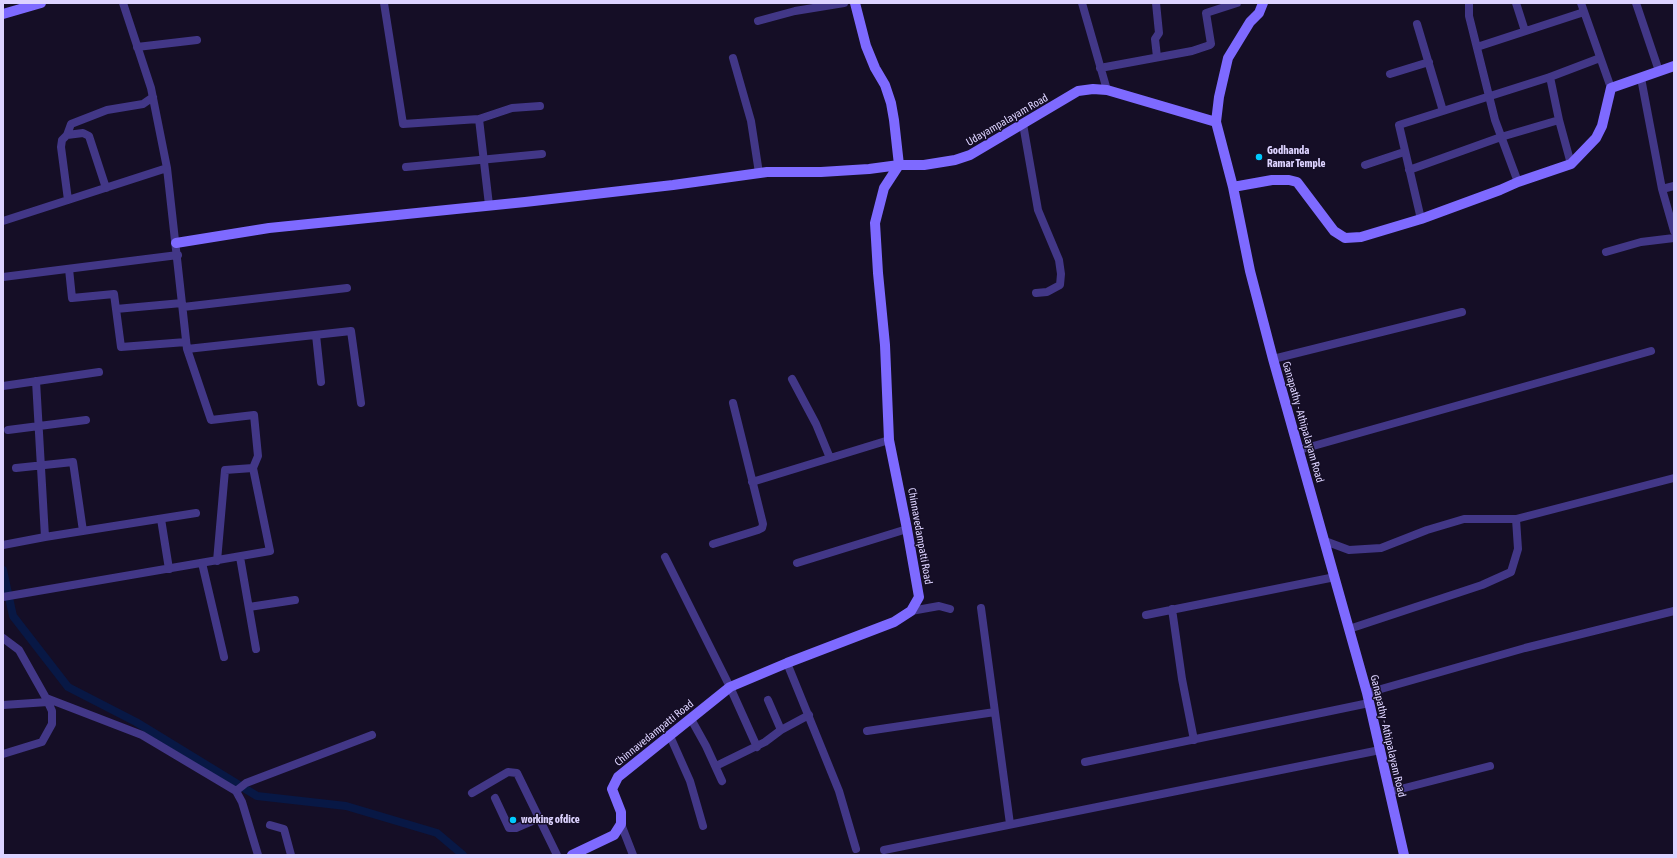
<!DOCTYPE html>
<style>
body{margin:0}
#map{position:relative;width:1677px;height:858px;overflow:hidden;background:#150e26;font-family:"Asap Condensed",sans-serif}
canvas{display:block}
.frame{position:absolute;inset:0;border:4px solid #ddd3ff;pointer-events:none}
</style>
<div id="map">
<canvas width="1677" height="858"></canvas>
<div class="frame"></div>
</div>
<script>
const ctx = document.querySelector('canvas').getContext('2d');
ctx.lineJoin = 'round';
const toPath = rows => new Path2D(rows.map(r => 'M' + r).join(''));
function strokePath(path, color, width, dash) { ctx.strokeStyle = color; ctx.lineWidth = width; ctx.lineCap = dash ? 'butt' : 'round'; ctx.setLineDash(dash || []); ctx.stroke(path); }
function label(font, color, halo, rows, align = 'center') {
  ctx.font = font + ' "Asap Condensed",sans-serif'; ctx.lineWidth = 3; ctx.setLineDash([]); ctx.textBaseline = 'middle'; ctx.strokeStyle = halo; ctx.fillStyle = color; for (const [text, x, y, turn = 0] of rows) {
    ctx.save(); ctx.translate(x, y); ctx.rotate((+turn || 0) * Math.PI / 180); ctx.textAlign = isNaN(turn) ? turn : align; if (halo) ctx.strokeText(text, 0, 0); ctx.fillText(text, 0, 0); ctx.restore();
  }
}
strokePath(toPath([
 [3,570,13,616,68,687,136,722,257,796,346,806,437,833,463,855]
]), '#081845', 8);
strokePath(toPath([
 [384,3,403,124,479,119,512,108,540,106],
 [1082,3,1107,90],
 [1156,3,1159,33,1155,39,1157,57],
 [1469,3,1469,16,1495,120,1518,182],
 [1516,3,1525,31],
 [1581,3,1611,88],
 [1636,3,1659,71],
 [758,21,795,11,844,3],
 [1417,24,1443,111],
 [137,47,197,40],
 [1477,47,1584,12],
 [733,58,751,121,759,173],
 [1100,68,1192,51,1210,45,1211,44,1206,13,1237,3],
 [1390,74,1429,62],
 [1550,77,1559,120],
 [1641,78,1662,189,1674,231],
 [479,119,489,205],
 [1023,124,1038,210,1059,260,1061,274,1060,285,1047,292,1036,293],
 [67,135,83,133,89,136,106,188],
 [1365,165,1404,152],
 [406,167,542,154],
 [167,168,187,349,351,331,361,403],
 [1409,170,1501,137,1559,120,1571,164],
 [1662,189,1674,186],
 [68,200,61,147,62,140,67,135,71,124,107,110,143,104,153,97],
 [1421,219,1399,125,1550,77,1600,58],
 [3,221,167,168,151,88,123,3],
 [1606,252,1641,242,1674,238],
 [69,269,72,298,114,294,121,347,186,342],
 [3,277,178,255],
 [183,307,347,288],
 [116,309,182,303],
 [316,335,321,382],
 [1273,359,1462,312],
 [792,379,816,424,830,458],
 [36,381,45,537],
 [3,386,99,372],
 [8,430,86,420],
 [1299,450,1651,351],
 [16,468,73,462,83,531],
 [752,482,889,440],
 [161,519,169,569],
 [1325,541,1349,550,1381,548,1427,530,1464,519,1516,519],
 [713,544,758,530,762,528,763,524,733,403],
 [3,545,45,537,196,513],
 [240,557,256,649],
 [665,557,730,687,757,747],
 [217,561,225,470,253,468],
 [202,563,224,657],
 [797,563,907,529],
 [3,597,270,551,253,468,258,456,254,415,211,420,187,349],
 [249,607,295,600],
 [981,608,1010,824],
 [1172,609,1182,679,1194,740],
 [911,611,939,606,950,609],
 [1146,615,1335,577],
 [1349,629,1482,585,1511,572,1518,549,1516,519,1674,478],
 [3,638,19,650,46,698,142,735,236,791,242,802,258,855],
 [787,663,839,791,856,849],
 [1367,693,1525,648,1674,611],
 [768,700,781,730],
 [3,705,48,702],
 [691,719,706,746,722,781],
 [867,731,995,712],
 [670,736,690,781,703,826],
 [3,754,42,742,52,724,52,711,46,698],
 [1085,762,1369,703],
 [716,766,765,742,781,730,809,715],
 [236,791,246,783,372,735],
 [1389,792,1490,766],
 [472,793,508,772,517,773,557,855],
 [495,798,509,828,516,828,539,818],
 [621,824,633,855],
 [270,825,284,829,291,855],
 [884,850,1380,750]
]), '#423787', 8);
strokePath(toPath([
 [855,3,866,46,875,68,885,85,891,103,894,120,899,165,924,165,955,160,970,155,1078,91,1093,89,1107,90,1216,122],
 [1263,3,1259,13,1250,22,1228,58,1219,97,1216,122,1233,187,1250,271,1273,359,1367,693,1404,855],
 [3,14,41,3],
 [1233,187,1272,180,1289,180,1297,182,1334,231,1345,238,1361,237,1421,219,1500,190,1518,182,1571,164,1596,138,1602,126,1611,88,1674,66],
 [176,243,269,228,525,202,673,185,767,172,821,172,869,169,899,165],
 [572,855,614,835,621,824,621,812,612,789,618,777,730,687,787,663,894,622,911,611,919,597,907,529,889,440,885,345,878,273,875,223,884,188,899,165]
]), '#7e6aff', 10);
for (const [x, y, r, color] of [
 [1259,157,4,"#00cafe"],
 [513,820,4,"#00cafe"]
]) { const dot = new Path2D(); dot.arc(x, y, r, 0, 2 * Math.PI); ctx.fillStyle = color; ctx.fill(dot); strokePath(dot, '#150e26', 1.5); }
label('11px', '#ddd3ff', '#150e26', [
 ["Udayampalayam Road",1007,120,-30],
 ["Ganapathy - Athipalayam Road",1303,422,74],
 ["Chinnavedampatti Road",920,536,80],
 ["Chinnavedampatti Road",654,733,-39],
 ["Ganapathy - Athipalayam Road",1388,736,77]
]);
label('bold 11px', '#ddd3ff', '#150e26', [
 ["Godhanda",1267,151],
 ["Ramar Temple",1267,164],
 ["working ofdice",521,820]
], 'left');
</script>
